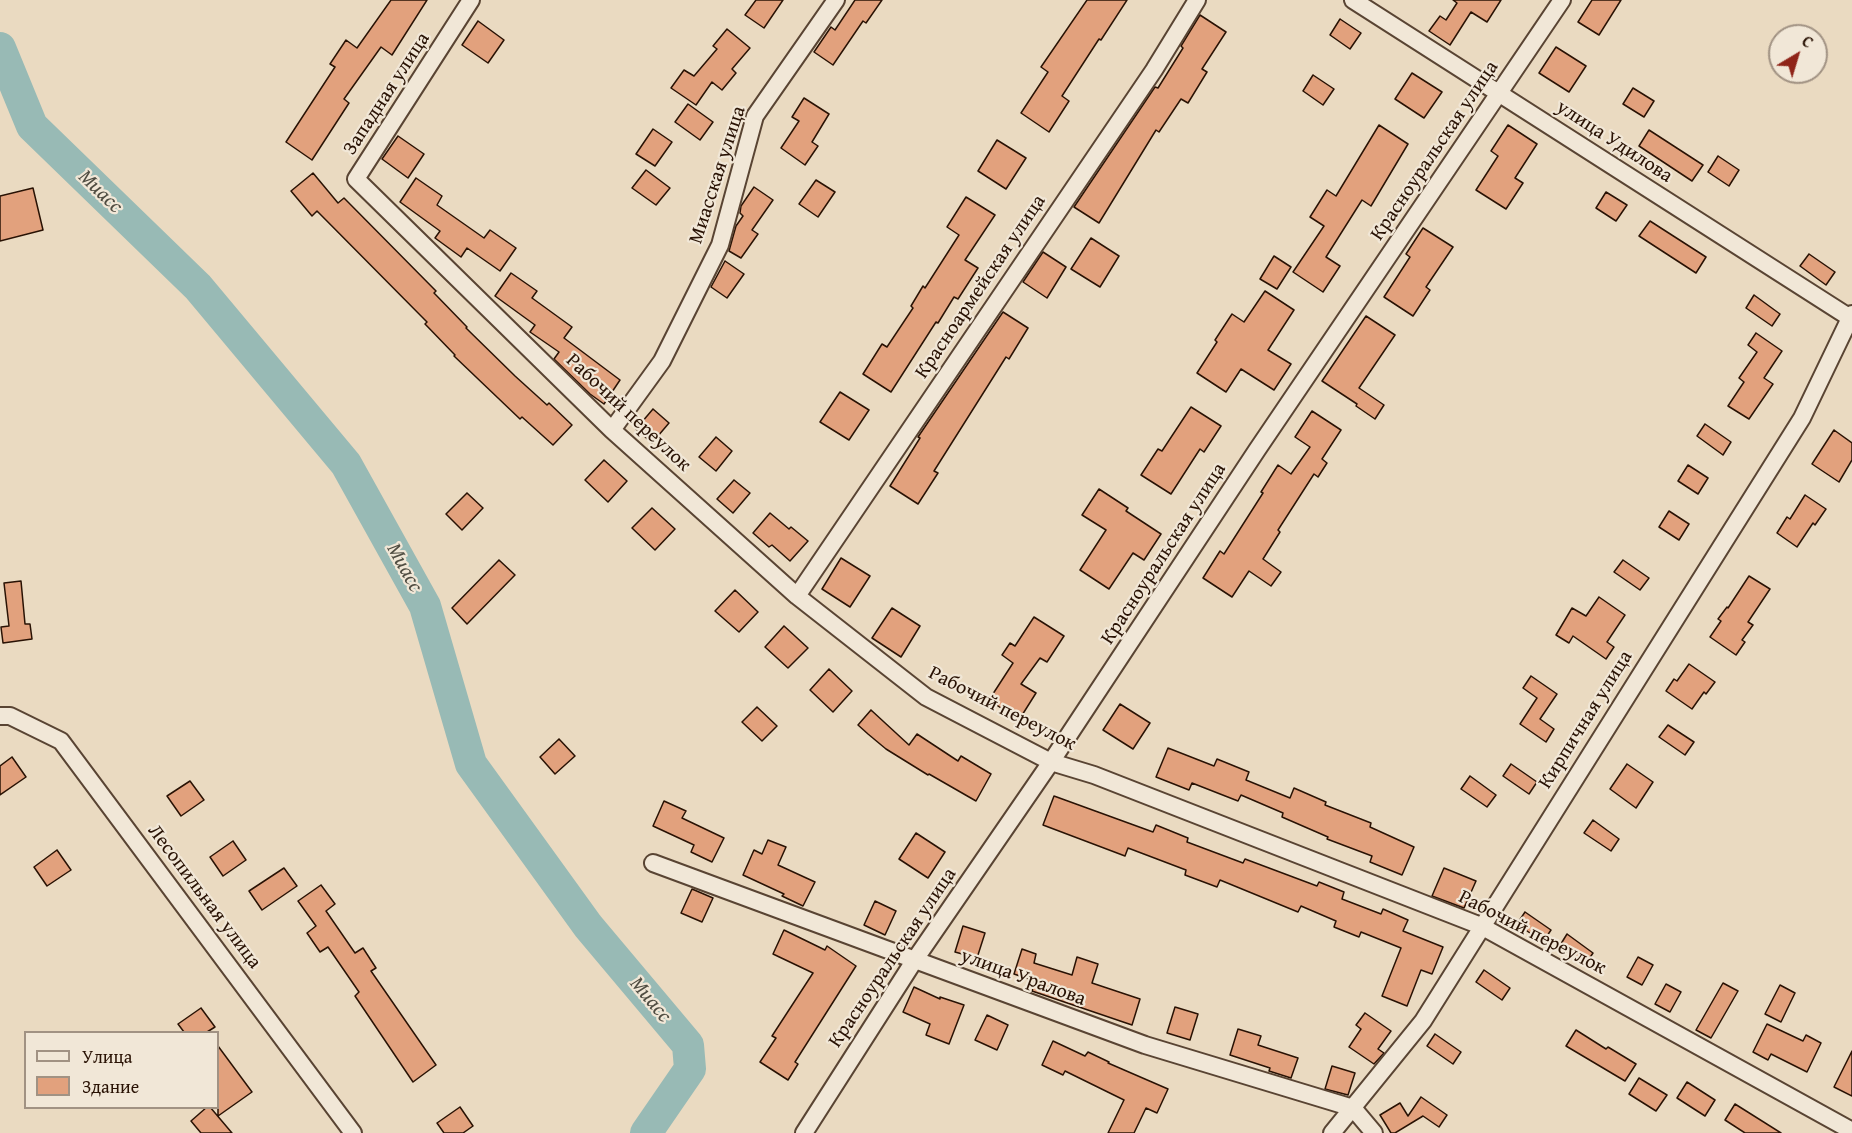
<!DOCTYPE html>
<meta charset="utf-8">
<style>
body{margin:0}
#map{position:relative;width:1852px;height:1133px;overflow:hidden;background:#eadac1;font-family:"Gentium Book Plus",serif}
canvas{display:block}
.legend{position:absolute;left:24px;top:1031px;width:195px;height:78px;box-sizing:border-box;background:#f1e7d7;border:2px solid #a19283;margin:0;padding:8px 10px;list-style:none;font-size:18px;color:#291204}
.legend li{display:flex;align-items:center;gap:12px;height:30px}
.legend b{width:30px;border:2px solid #a19283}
.north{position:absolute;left:1768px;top:24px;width:60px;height:60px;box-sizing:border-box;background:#f1e7d7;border:2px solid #a19283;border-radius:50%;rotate:38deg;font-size:16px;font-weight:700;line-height:24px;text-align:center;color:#291204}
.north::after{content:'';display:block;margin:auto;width:21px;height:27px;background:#8f2418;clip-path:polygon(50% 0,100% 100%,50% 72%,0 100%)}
</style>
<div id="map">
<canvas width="1852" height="1133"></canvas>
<ul class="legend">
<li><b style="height:8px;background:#f1e7d7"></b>Улица</li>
<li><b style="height:16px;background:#e2a17d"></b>Здание</li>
</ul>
<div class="north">С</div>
</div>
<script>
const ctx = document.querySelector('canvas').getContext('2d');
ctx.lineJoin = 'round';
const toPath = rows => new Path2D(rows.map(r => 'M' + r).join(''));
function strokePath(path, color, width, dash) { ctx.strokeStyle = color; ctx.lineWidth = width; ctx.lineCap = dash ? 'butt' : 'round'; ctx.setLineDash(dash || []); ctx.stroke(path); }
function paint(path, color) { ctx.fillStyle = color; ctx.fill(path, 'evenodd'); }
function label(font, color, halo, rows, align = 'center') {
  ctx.font = font + ' "Gentium Book Plus",serif'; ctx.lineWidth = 4.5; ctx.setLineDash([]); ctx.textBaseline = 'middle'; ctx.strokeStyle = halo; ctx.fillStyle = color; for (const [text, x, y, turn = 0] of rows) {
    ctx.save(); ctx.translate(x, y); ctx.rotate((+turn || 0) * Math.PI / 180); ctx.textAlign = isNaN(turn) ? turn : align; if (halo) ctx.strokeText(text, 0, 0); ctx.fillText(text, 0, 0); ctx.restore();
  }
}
strokePath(toPath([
 [0,48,32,126,198,287,346,464,425,606,471,764,588,926,688,1045,690,1069,646,1133]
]), '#98bab5', 32);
const building = toPath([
 [391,0,427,0,392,55,381,47,344,99,349,103,312,160,286,142,335,67,330,64,346,40,357,48,391,0],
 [756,0,783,0,764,28,745,15,756,0],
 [855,0,882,0,866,23,863,21,833,65,814,52,831,27,835,30,855,0],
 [1087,0,1127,0,1101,40,1099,39,1062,96,1069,101,1049,132,1021,113,1048,72,1041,67,1087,0],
 [1453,0,1501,0,1487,22,1471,12,1450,45,1429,31,1440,16,1446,20,1457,3,1453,0],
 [1592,0,1621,0,1599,35,1578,22,1592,0],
 [1200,15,1226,32,1202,69,1207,72,1188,103,1181,99,1159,132,1156,130,1099,223,1074,207,1155,87,1158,88,1183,48,1181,46,1200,15],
 [1340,19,1361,33,1350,49,1330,35,1340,19],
 [478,21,504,40,488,63,462,45,478,21],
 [727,29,750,48,732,69,736,73,722,90,712,82,696,105,671,88,684,70,694,76,717,49,713,46,727,29],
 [1556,47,1586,66,1569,92,1539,73,1556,47],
 [1412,73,1442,92,1424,118,1395,99,1412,73],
 [1313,75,1334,89,1323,105,1303,91,1313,75],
 [1633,88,1654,101,1644,117,1623,104,1633,88],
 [804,98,829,114,812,142,818,146,805,165,781,148,799,121,792,117,804,98],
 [688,104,713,122,700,140,675,122,688,104],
 [1379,125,1408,144,1371,206,1362,200,1326,257,1340,266,1323,292,1293,272,1324,226,1310,217,1327,190,1336,196,1379,125],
 [1508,125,1537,144,1515,178,1523,183,1506,209,1476,190,1498,156,1491,151,1508,125],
 [653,129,672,142,655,166,636,154,653,129],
 [1649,130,1703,165,1692,181,1639,146,1649,130],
 [398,136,424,154,408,178,382,159,398,136],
 [997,140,1026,158,1006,189,978,171,997,140],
 [1718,156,1739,170,1729,186,1708,172,1718,156],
 [646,170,670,188,656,205,632,188,646,170],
 [313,173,338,203,344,198,436,291,434,293,467,327,466,328,515,376,547,405,549,403,572,425,553,445,522,417,520,419,454,356,455,355,425,324,427,322,317,211,312,216,291,191,313,173],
 [416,178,442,196,437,205,484,238,490,230,516,248,500,271,467,248,461,257,435,238,440,231,400,202,416,178],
 [816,180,835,192,818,217,799,204,816,180],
 [754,187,773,200,752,230,758,234,741,258,729,251,736,226,743,216,740,213,741,206,754,187],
 [33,188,43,230,0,241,0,196,33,188],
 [1606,192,1627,205,1616,221,1596,208,1606,192],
 [966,197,995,215,965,260,978,268,958,299,954,297,938,323,936,322,891,392,863,374,882,344,887,347,913,308,911,306,923,286,925,288,959,235,947,227,966,197],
 [1650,221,1706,257,1696,273,1639,236,1650,221],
 [1423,228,1453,247,1426,287,1430,290,1413,316,1384,297,1410,257,1406,254,1423,228],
 [1091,238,1119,256,1100,287,1071,269,1091,238],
 [1043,252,1066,267,1047,298,1023,282,1043,252],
 [1809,254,1835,272,1826,285,1800,266,1809,254],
 [1274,256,1291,267,1277,289,1260,279,1274,256],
 [725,261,744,274,727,298,711,287,725,261],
 [511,273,537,291,532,298,572,327,564,338,620,380,604,404,590,394,554,359,559,352,530,332,535,325,495,296,511,273],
 [1265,291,1294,310,1268,350,1291,364,1274,390,1241,369,1226,392,1197,373,1217,342,1215,340,1232,314,1244,322,1265,291],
 [1754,295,1780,314,1772,326,1746,308,1754,295],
 [1003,312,1028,328,1009,359,1006,357,934,471,938,473,918,504,890,486,920,438,918,437,1003,312],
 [1366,316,1395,335,1359,388,1384,405,1375,419,1356,406,1357,404,1322,381,1366,316],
 [1756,333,1782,351,1764,378,1773,384,1749,419,1728,406,1744,382,1739,378,1757,352,1748,345,1756,333],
 [840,392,869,410,849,440,820,422,840,392],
 [1191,407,1221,426,1204,452,1200,449,1171,494,1141,475,1158,449,1162,451,1191,407],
 [653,409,669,423,652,443,636,429,653,409],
 [1312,411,1341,430,1322,459,1327,463,1318,477,1314,474,1278,530,1280,532,1263,559,1281,572,1271,586,1249,571,1232,597,1203,578,1220,551,1224,554,1263,493,1261,492,1278,465,1291,474,1310,447,1295,437,1312,411],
 [1705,424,1731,442,1723,455,1697,436,1705,424],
 [1834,430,1852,443,1852,460,1839,482,1812,464,1834,430],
 [716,437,732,451,716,471,699,457,716,437],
 [604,460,627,481,608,502,585,480,604,460],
 [1688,465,1708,478,1698,494,1678,481,1688,465],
 [734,480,750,493,733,513,717,499,734,480],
 [1099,489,1128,508,1126,511,1161,534,1144,560,1133,553,1109,589,1080,570,1106,530,1082,515,1099,489],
 [467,493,483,508,462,530,446,514,467,493],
 [1805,495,1826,509,1815,525,1813,523,1797,547,1777,533,1787,517,1790,519,1805,495],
 [652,508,675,529,655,550,632,528,652,508],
 [1669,511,1689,524,1679,540,1659,527,1669,511],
 [770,513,789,529,791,527,808,541,790,561,772,545,769,547,753,533,770,513],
 [841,558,870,576,850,607,822,589,841,558],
 [499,560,515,575,467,624,452,608,499,560],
 [1623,560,1649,578,1640,590,1614,572,1623,560],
 [1749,576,1770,589,1748,622,1753,625,1742,640,1745,642,1736,655,1710,637,1721,621,1718,619,1727,607,1728,608,1749,576],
 [21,581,25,624,30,624,32,639,3,643,1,627,9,626,4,583,21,581],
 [735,590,758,612,739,632,715,611,735,590],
 [1599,597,1625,615,1607,642,1614,647,1606,659,1573,636,1569,643,1556,635,1572,608,1586,616,1599,597],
 [892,608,920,626,901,657,872,638,892,608],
 [1034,617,1064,636,1047,662,1040,658,1021,684,1036,693,1019,720,989,700,1013,663,1002,655,1010,643,1015,646,1034,617],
 [784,626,808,648,788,668,765,647,784,626],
 [1689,664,1715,682,1706,694,1704,692,1692,709,1666,691,1674,679,1677,681,1689,664],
 [829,669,852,691,833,712,810,690,829,669],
 [1531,676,1557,694,1540,719,1554,729,1546,742,1520,724,1537,698,1523,688,1531,676],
 [1120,704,1150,723,1133,749,1103,730,1120,704],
 [757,707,777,726,762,741,742,722,757,707],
 [871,710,909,745,917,734,958,761,961,756,991,774,976,801,929,774,928,775,886,749,868,734,858,725,871,710],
 [1668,725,1694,742,1685,755,1659,737,1668,725],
 [559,739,575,756,555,774,540,757,559,739],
 [1168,748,1214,766,1217,759,1249,772,1246,780,1290,798,1294,788,1326,802,1325,805,1371,823,1370,827,1414,847,1402,875,1370,862,1372,856,1327,839,1328,837,1282,817,1283,813,1241,795,1238,801,1192,783,1189,790,1156,777,1168,748],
 [12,757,26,777,0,795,0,766,12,757],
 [1511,764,1537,782,1529,794,1503,776,1511,764],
 [1627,764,1653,782,1636,808,1610,789,1627,764],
 [1470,776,1496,795,1487,807,1461,789,1470,776],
 [190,781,204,800,181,816,167,796,190,781],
 [1054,796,1153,832,1156,825,1188,838,1187,842,1243,863,1245,859,1317,886,1319,882,1344,892,1342,899,1381,914,1383,909,1408,920,1403,931,1443,947,1432,974,1421,970,1407,1006,1382,996,1401,948,1361,932,1359,937,1334,927,1336,921,1301,906,1298,912,1220,880,1217,887,1185,875,1186,870,1128,848,1125,856,1043,825,1054,796],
 [664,801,686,811,682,818,724,838,712,862,691,852,694,845,653,826,664,801],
 [1593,820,1619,839,1611,851,1584,833,1593,820],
 [916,833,945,852,928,878,899,859,916,833],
 [768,840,786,847,778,865,815,882,803,906,782,896,784,894,743,875,754,850,762,854,768,840],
 [233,841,246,860,223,876,210,857,233,841],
 [57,850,71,870,47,886,34,867,57,850],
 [284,868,297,886,262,910,249,891,284,868],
 [1444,868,1476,881,1464,908,1432,896,1444,868],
 [321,885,335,904,326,911,355,953,363,948,376,968,371,971,436,1065,413,1082,355,996,359,992,328,947,320,952,307,933,316,926,298,901,321,885],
 [692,889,713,898,702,922,681,913,692,889],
 [875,901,896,911,885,935,864,925,875,901],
 [1525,912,1551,930,1543,942,1517,924,1525,912],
 [963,926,985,933,977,958,955,952,963,926],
 [784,930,825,950,827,946,856,966,795,1062,798,1064,788,1080,760,1062,776,1038,772,1036,813,973,773,954,784,930],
 [1567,934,1593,953,1585,965,1559,947,1567,934],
 [1022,949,1036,954,1034,963,1072,975,1077,957,1098,964,1092,983,1140,999,1132,1025,1032,991,1035,981,1014,974,1022,949],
 [1638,957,1653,965,1642,985,1627,977,1638,957],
 [1484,970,1510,988,1502,1000,1476,982,1484,970],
 [1723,983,1738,991,1711,1038,1696,1030,1723,983],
 [1666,984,1681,992,1670,1012,1655,1004,1666,984],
 [1780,985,1795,993,1781,1022,1765,1014,1780,985],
 [914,987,940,999,940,997,964,1005,949,1044,926,1035,930,1024,903,1012,914,987],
 [1175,1007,1198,1014,1190,1040,1167,1033,1175,1007],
 [201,1008,215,1027,207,1032,184,1032,178,1024,201,1008],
 [1365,1013,1391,1031,1378,1049,1384,1053,1374,1064,1349,1047,1361,1029,1356,1025,1365,1013],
 [987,1015,1008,1025,997,1050,975,1040,987,1015],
 [1767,1024,1803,1041,1806,1035,1821,1043,1807,1072,1771,1054,1768,1060,1753,1052,1767,1024],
 [1238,1029,1261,1036,1258,1045,1298,1058,1291,1078,1269,1071,1270,1068,1230,1055,1238,1029],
 [1576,1030,1606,1049,1608,1047,1636,1064,1625,1081,1566,1046,1576,1030],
 [1435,1034,1461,1052,1453,1064,1427,1046,1435,1034],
 [1053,1041,1085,1056,1088,1052,1109,1062,1108,1063,1168,1089,1157,1113,1146,1108,1134,1133,1108,1133,1124,1100,1065,1071,1063,1075,1042,1065,1053,1041],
 [218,1046,252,1092,218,1116,218,1046],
 [1852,1051,1852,1096,1834,1087,1852,1051],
 [1332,1066,1355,1073,1348,1095,1325,1089,1332,1066],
 [1639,1078,1667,1095,1656,1111,1629,1094,1639,1078],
 [1687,1082,1715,1100,1705,1116,1677,1098,1687,1082],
 [1421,1097,1447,1115,1439,1127,1423,1116,1395,1133,1391,1133,1380,1115,1400,1103,1408,1116,1421,1097],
 [1735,1104,1781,1133,1745,1133,1725,1120,1735,1104],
 [207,1107,210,1107,232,1133,201,1133,191,1121,207,1107],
 [460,1107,473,1126,463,1133,444,1133,437,1123,460,1107]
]);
paint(building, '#e2a17d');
strokePath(building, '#291204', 1.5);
const street = toPath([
 [471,0,356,179,612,430,797,596,926,697,1051,762,1094,775,1481,926,1852,1131],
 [1353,0,1852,319],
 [612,430,662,361,720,245,755,116,836,0],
 [797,596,1154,70,1197,0],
 [0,716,10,716,61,741,353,1133],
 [653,863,1145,1045,1353,1108,1374,1133],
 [804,1133,914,961,1051,762,1257,450,1562,0],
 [1332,1133,1423,1021,1802,418,1852,314]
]);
strokePath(street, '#594433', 20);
strokePath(street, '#f1e7d7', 16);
label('20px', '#291204', '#f1e7d7', [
 ["Западная улица",387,94,-57],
 ["улица Удилова",1614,142,33],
 ["Красноуральская улица",1435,151,-56],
 ["Миасская улица",718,175,-72],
 ["Красноармейская улица",981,287,-56],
 ["Рабочий переулок",628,413,43],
 ["Красноуральская улица",1164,554,-57],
 ["Рабочий переулок",1002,709,27],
 ["Кирпичная улица",1586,720,-58],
 ["Лесопильная улица",204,897,53],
 ["Рабочий переулок",1532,933,27],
 ["Красноуральская улица",893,958,-56],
 ["улица Уралова",1023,978,20]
]);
label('italic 21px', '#504d42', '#f1e7d7', [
 ["Миасс",100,192,44],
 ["Миасс",404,568,61],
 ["Миасс",650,1000,50]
]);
</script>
